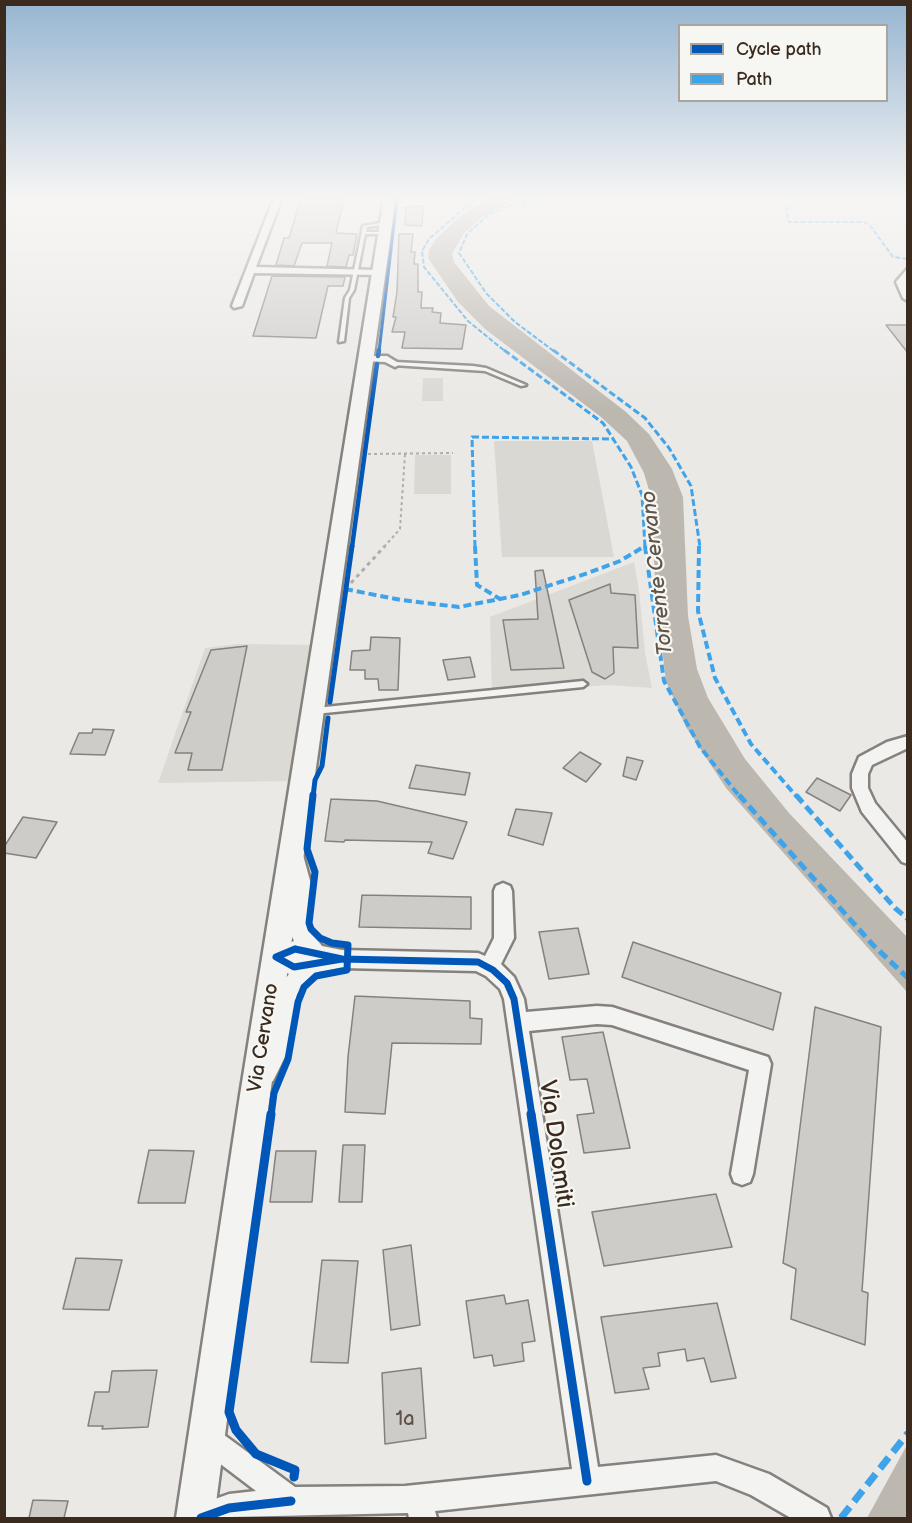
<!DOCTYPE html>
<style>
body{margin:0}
#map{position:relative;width:912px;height:1523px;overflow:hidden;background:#eae9e6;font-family:"Balsamiq Sans",sans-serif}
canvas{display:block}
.frame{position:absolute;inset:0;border:6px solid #3b2a1e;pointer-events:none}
.legend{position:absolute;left:678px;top:24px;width:210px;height:78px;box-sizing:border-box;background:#f6f6f2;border:2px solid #aba49d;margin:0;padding:8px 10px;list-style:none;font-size:18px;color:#3b2a1e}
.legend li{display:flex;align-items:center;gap:12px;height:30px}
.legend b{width:30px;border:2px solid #aba49d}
</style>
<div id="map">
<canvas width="912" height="1523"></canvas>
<div class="frame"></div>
<ul class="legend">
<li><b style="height:8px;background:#0057b8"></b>Cycle path</li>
<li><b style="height:8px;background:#3fa3ea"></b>Path</li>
</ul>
</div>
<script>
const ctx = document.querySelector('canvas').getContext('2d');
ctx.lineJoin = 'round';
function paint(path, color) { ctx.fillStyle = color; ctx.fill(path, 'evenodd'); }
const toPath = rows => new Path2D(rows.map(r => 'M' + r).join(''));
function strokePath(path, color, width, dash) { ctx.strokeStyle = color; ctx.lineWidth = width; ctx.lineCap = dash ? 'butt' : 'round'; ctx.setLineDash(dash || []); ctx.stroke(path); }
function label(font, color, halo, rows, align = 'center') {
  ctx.font = font + ' "Balsamiq Sans",sans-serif'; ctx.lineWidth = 4.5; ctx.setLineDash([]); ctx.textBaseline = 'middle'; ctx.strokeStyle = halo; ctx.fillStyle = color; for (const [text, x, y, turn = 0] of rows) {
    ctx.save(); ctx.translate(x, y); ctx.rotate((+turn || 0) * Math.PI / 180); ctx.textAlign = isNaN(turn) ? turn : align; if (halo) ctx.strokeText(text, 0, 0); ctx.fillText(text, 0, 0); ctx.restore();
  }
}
paint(toPath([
 [634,562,639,591,645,653,652,688,609,685,534,690,492,697,490,617],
 [237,644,315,645,291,781,158,783,205,648]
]), '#dbdad4');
paint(toPath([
 [423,378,443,378,443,401,422,401],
 [494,441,592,441,614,557,502,557],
 [415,455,451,455,451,494,414,494]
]), '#dad8d3');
paint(toPath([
 [490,198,518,198,482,217,464,233,452,254,454,262,489,306,626,412,649,434,672,469,683,497,688,616,697,669,708,698,745,759,789,813,907,937,907,992,726,788,686,727,666,681,656,599,651,497,644,473,627,441,601,417,485,329,458,302,428,258,429,250,436,239,458,218],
 [907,1445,907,1518,867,1518]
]), '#bcb7af');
const building = toPath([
 [301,198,344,198,336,233,357,234,353,255,349,255,346,267,327,266,332,243,302,243,294,266,276,265,284,238,289,238,301,198],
 [423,206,422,226,405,225,406,207,423,206],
 [399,234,413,234,411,252,415,252,414,264,418,264,418,292,422,292,421,308,433,308,432,312,441,313,440,323,466,325,462,349,402,348,405,332,392,332,396,317,393,317,397,292,399,234],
 [272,276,345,277,343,286,328,286,316,338,253,336,272,276],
 [886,325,908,325,908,353,886,325],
 [543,570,564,668,511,670,503,620,538,619,535,571,543,570],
 [610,584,611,593,635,595,638,648,613,647,614,673,605,679,592,672,569,600,610,584],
 [371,637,400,638,398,690,379,690,378,679,365,679,365,670,350,670,352,651,370,650,371,637],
 [247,646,222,770,188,770,192,753,175,753,191,712,186,712,211,650,247,646],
 [470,657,475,677,448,680,443,660,470,657],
 [93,729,114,730,105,755,70,754,79,733,92,733,93,729],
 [580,752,601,764,586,782,563,768,580,752],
 [627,757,643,761,636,780,623,776,627,757],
 [416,765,470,773,465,795,409,788,416,765],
 [817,778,851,795,840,811,806,792,817,778],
 [331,799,377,801,467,822,453,859,428,853,432,842,345,840,344,842,325,841,331,799],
 [516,809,552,813,543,845,508,835,516,809],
 [23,817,57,822,36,858,4,853,4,847,23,817],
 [362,895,471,897,471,929,359,927,362,895],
 [578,928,589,974,549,979,539,932,578,928],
 [633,942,781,993,773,1030,622,977,633,942],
 [355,996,470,1001,470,1018,482,1019,481,1044,392,1043,385,1114,345,1112,348,1057,355,996],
 [815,1007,881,1027,862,1291,868,1293,865,1345,791,1319,796,1269,783,1263,815,1007],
 [603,1032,630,1148,584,1153,577,1115,594,1113,587,1079,570,1080,562,1037,603,1032],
 [343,1145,365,1145,362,1202,339,1202,343,1145],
 [149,1150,194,1151,185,1203,138,1203,149,1150],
 [276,1151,316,1151,312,1202,270,1202,276,1151],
 [716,1194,732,1247,604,1266,592,1212,716,1194],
 [411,1245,420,1325,391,1330,383,1250,411,1245],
 [76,1258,122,1260,109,1310,63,1309,76,1258],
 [322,1260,358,1261,348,1363,311,1362,322,1260],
 [504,1295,506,1304,528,1300,535,1341,522,1343,524,1361,494,1366,492,1355,474,1358,466,1301,504,1295],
 [717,1303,736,1378,711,1382,704,1358,687,1361,685,1349,658,1353,660,1366,643,1368,649,1389,615,1393,601,1317,717,1303],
 [421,1368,426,1438,385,1444,382,1373,421,1368],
 [157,1370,148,1427,102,1429,103,1426,88,1426,95,1392,109,1392,112,1371,157,1370],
 [33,1500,68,1501,64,1518,29,1518,33,1500]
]);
paint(building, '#cdccc9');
strokePath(building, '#85817d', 1.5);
const lane = toPath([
 [386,222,388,224,367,227,366,232,384,232,386,233,384,234,365,234,354,290,349,298,344,341,339,342,345,298,350,290,363,226,386,222],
 [395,362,473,366,486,368,526,385,521,386,485,371,393,365,392,364,395,362],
 [583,681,587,684,583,687,315,714,311,711,315,708,583,681]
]);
const street = toPath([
 [274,198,282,198,256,267,378,270,383,273,381,275,254,273,242,306,234,308,232,306,274,198],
 [908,268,906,282,908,301,903,298,896,282,908,268],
 [367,356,387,356,400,364,395,367,385,362,363,361,362,359,367,356],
 [908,736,908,748,872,765,868,774,868,788,875,803,908,843,908,864,902,862,862,812,852,788,852,774,859,757,887,742,908,736],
 [294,848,300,850,303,855,311,884,307,927,322,946,342,950,478,953,485,956,494,938,494,891,496,886,503,883,510,886,512,891,514,938,501,964,514,977,524,999,526,1012,597,1006,612,1007,768,1057,771,1064,753,1174,750,1182,742,1185,734,1182,731,1174,749,1070,612,1025,597,1024,529,1031,598,1467,716,1455,769,1474,827,1508,831,1518,791,1518,751,1495,716,1481,435,1511,437,1518,409,1518,408,1513,187,1518,191,1508,201,1504,229,1494,256,1491,198,1447,194,1438,198,1429,207,1425,216,1429,295,1487,405,1486,572,1469,504,999,500,989,486,976,476,971,342,968,318,972,297,994,288,1051,273,1081,266,1084,259,1081,255,1074,268,1049,275,999,282,983,289,974,269,963,266,957,269,951,294,941,288,928,293,884,285,855,288,850,294,848]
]);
const secondary = toPath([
 [384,198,396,198,270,1095,214,1518,176,1518,240,1095,384,198]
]);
strokePath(lane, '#85817d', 5);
strokePath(street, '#85817d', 5);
strokePath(secondary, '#85817d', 5);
strokePath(toPath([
 [368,454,453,453],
 [384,547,400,529,405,454]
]), '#b0aeac', 2, [3, 3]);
strokePath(toPath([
 [351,583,385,546]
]), '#b0aeac', 3, [4, 4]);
paint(lane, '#f3f3f1');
paint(street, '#f3f3f1');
paint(secondary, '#f3f3f1');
strokePath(toPath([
 [476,198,429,239,422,251,424,267,468,321,506,352],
 [527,198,488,215,467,234,459,253,486,293,515,322,555,352],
 [799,198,786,209,789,222,864,222,869,224,893,257,908,259],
 [525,201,524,206,540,198]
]), '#3fa3ea', 2, [5, 2]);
strokePath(toPath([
 [504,350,603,423,631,467,642,495,645,547],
 [553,350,645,418,669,448,691,486,700,547],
 [475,547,472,437,614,439]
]), '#3fa3ea', 3, [7, 3]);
strokePath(toPath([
 [475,546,477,585,500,599],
 [645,546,664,681,700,747,740,797],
 [699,546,698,611,715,678,751,744,797,797],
 [345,589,401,600,459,607,520,595,588,573,620,561,645,546]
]), '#3fa3ea', 4, [8, 4]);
strokePath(toPath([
 [739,795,873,945,908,978],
 [796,795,895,908,908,919]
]), '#3fa3ea', 5, [10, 5]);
strokePath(toPath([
 [841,1518,908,1433]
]), '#3fa3ea', 7, [14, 7]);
strokePath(toPath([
 [379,352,397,198]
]), '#0057b8', 3);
strokePath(toPath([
 [378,356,379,350],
 [352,547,377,364]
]), '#0057b8', 4.5);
strokePath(toPath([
 [330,702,352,546],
 [313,797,315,780,322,766,328,718]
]), '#0057b8', 5);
strokePath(toPath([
 [295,949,342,959,294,967,276,957,295,949],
 [342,959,478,962,493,970,507,983,514,999,532,1116],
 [271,1116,274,1093,288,1059,298,1002,304,987,316,976,347,970,348,945,332,943,320,938,311,929,309,923,315,872,307,849,313,795]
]), '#0057b8', 7);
strokePath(toPath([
 [271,1114,229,1412,236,1430,256,1454,295,1470,294,1477],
 [531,1114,587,1481],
 [201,1518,229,1508,291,1501]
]), '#0057b8', 9);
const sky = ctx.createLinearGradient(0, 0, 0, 411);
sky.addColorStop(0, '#96b5d1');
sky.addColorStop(0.48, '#f6f5f4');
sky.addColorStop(1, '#f6f5f400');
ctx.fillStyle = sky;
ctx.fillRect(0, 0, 912, 411);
label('20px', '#3b2a1e', '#f6f6f2', [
 ["Via Cervano",264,1038,-81]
]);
label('20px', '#605249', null, [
 ["1a",405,1420]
]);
label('italic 21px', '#615449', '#f6f6f2', [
 ["Torrente Cervano",658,573,-96]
]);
label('24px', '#3b2a1e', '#f6f6f2', [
 ["Via Dolomiti",555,1144,82]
]);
</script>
